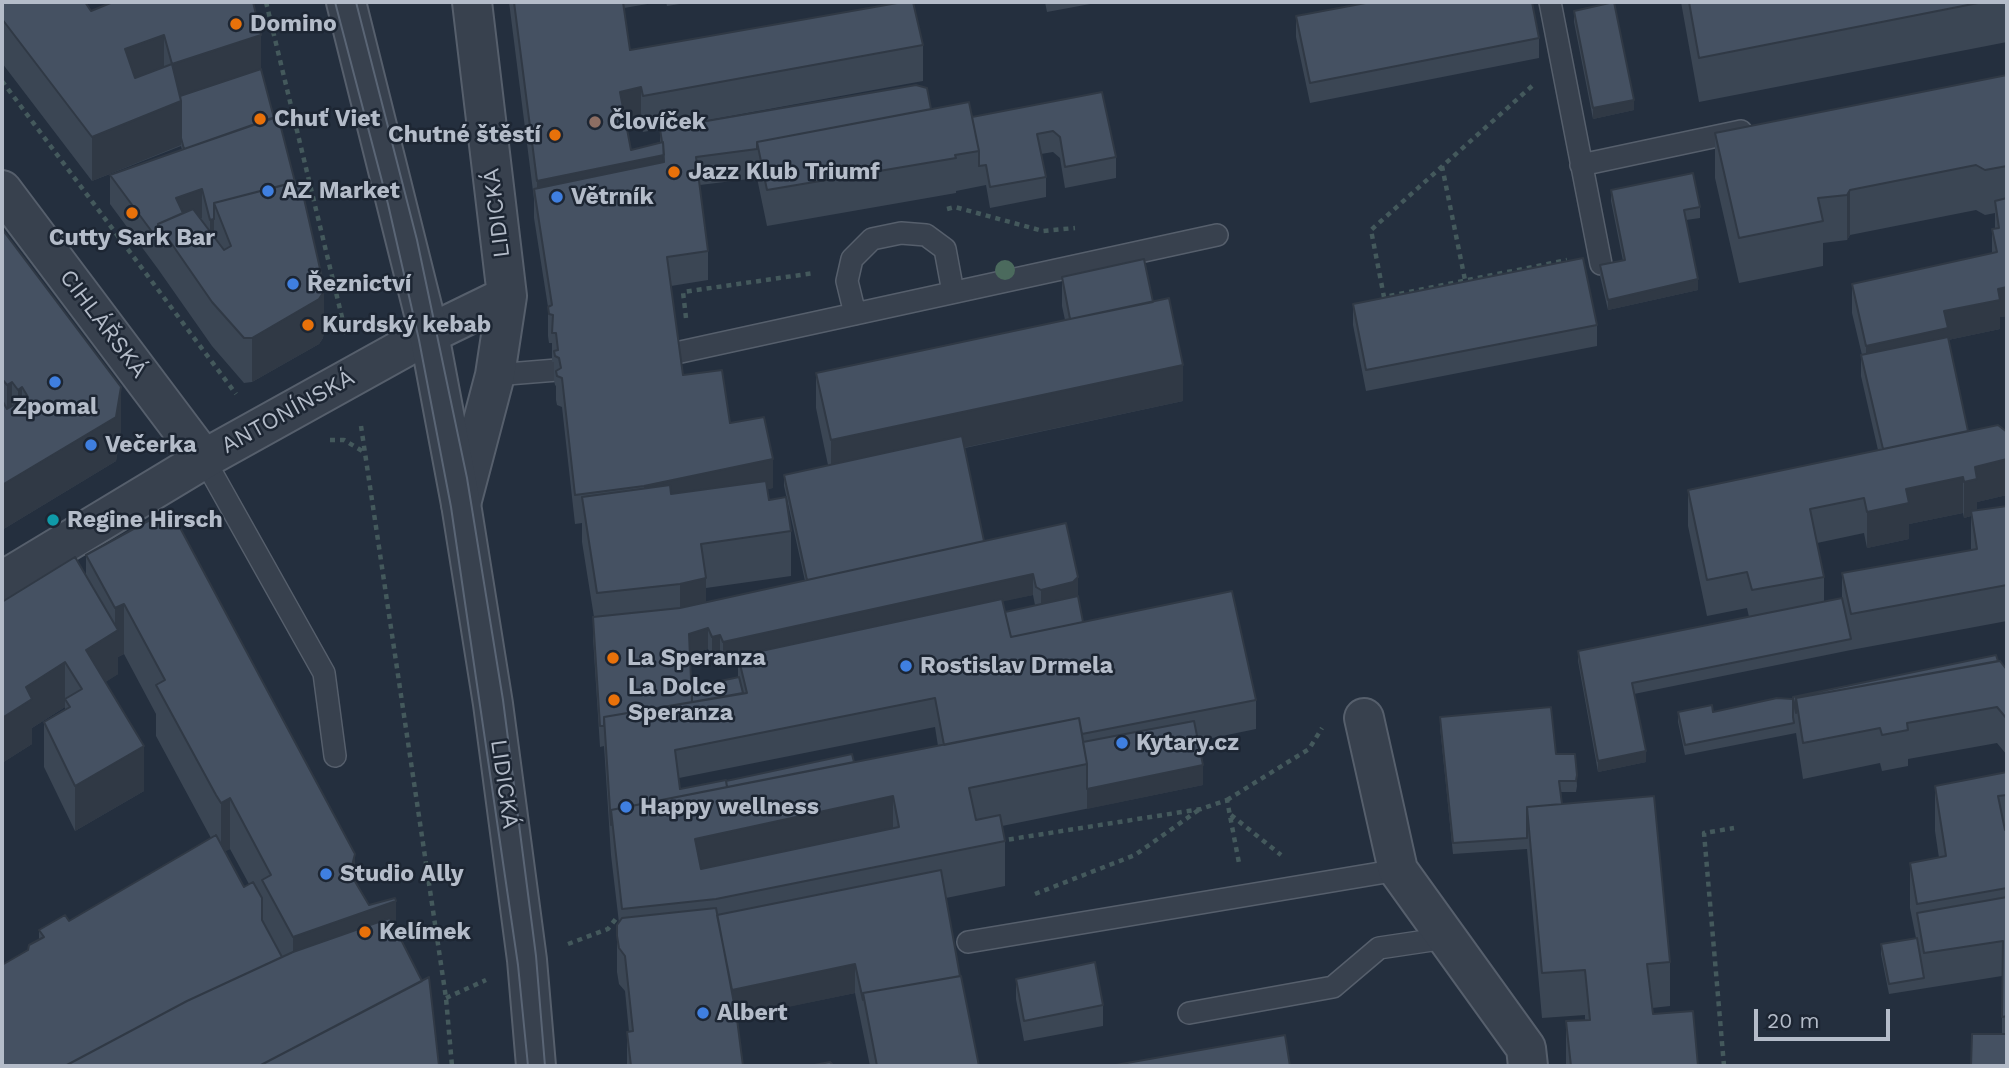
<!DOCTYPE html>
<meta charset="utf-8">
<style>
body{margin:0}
#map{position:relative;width:2009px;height:1068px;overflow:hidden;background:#242f3e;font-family:"Work Sans",sans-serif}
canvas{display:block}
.frame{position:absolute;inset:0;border:4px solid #b4bcc9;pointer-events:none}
.scale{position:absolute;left:1754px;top:1009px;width:136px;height:32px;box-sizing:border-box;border:4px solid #b4bcc9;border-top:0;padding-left:9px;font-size:21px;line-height:24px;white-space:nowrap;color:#b4bcc9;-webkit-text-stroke:5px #1d2633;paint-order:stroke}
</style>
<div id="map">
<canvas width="2009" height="1068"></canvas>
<div class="frame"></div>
<div class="scale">20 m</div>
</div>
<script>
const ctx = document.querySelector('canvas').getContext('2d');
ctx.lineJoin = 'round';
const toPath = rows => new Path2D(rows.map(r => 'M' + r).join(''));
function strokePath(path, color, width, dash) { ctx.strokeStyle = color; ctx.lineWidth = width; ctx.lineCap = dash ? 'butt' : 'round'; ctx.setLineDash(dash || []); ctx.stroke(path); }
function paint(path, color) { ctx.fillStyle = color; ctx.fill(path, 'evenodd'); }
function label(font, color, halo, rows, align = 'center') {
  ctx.font = font + ' "Work Sans",sans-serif'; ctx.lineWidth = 5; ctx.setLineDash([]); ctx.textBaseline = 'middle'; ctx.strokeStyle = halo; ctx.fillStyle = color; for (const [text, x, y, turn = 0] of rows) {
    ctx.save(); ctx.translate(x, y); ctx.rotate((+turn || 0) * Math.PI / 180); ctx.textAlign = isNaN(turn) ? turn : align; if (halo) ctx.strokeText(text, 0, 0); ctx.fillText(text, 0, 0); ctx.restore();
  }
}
const service = toPath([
 [1550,2,1601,264],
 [1581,165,1741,131],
 [855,314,847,281,852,259,872,239,901,233,926,235,945,249,953,292],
 [676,353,1217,235],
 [495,375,557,370],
 [204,459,324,673,335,756],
 [968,942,1398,870],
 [1189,1013,1333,987,1379,948,1446,938]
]);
const minor = toPath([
 [2,190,204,459],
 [461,504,495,375,507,296,472,2],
 [2,581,211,455,429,334,507,296],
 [1364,718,1398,870,1526,1048,1528,1066]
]);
const tertiary = toPath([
 [346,2,429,334,461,504,493,704,527,960,536,1066]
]);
strokePath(service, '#565f6c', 24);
strokePath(minor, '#565f6c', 42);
strokePath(tertiary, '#565f6c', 42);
strokePath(toPath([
 [266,2,346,334],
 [2,81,236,394],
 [1532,86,1371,230,1384,297,1567,260],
 [1442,166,1465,280],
 [947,209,955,207,1043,231,1075,228],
 [686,318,683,292,814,273],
 [361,426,446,998,452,1066],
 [330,440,344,440,364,452],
 [1227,800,1309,749,1322,728],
 [1231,815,1281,855],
 [999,841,1201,809,1227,800,1239,863],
 [1035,894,1135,855,1200,809],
 [568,944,608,929,618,916],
 [446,998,486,980],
 [1724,1066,1704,833,1734,828]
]), '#44595c', 4.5, [5, 5]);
strokePath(service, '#38414e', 21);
strokePath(minor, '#38414e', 38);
strokePath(tertiary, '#38414e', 38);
strokePath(toPath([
 [335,2,388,204,419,340,451,507,518,965,528,1066],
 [356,2,417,240,467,478,503,700,536,956,545,1066]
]), '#5a6575', 2);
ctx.fillStyle = '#4b6a5d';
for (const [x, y] of [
 [1005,270]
]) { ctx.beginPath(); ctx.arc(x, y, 10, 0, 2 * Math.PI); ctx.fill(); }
paint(toPath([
 [2,2,91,11,261,69,324,330,323,338,319,344,252,382,244,383,212,346,158,269,110,204,110,175,182,150,181,146,92,181,2,63],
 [509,2,659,2,624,8,630,50,923,45,923,81,643,132,641,123,626,126,631,150,660,142,660,129,931,109,972,117,1102,92,1116,157,1116,178,1065,188,1060,158,1053,152,1041,154,1046,177,1046,197,990,208,986,185,956,191,956,193,767,226,757,178,700,185,708,251,708,280,671,286,683,375,730,423,773,488,767,489,769,500,791,531,791,576,706,588,706,603,805,581,784,486,784,475,828,465,816,408,816,373,1065,320,1062,306,1062,277,1153,302,1183,401,965,448,984,541,1078,596,1083,622,1256,700,1256,729,1198,741,1203,785,1002,826,1005,841,1005,886,946,898,960,976,979,1066,870,1066,855,993,737,1017,743,1066,627,1066,627,1032,629,1032,625,991,619,984,617,972,617,925,619,923,611,855,604,746,600,747,593,638,594,617,582,542,582,523,575,524,562,407,557,405,556,400,556,386,555,385,554,380,554,362,552,362,552,343,549,343,548,336,548,307,534,218,534,199],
 [1033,595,1035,605,1005,612,1002,601],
 [708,649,712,657,720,655,723,662,738,659,738,677,692,687,690,654],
 [935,727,938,746,854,762,680,789,679,778],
 [666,2,692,2,667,6],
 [1045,2,1101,2,1047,12],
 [1681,2,2007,2,2007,42,1699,102],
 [1574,11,1634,110,1593,119,1574,22],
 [1296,16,1539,38,1539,58,1310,103,1296,37],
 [2007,75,2007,316,2000,317,2000,329,1948,340,1968,431,2007,432,2007,495,1977,502,1977,511,2007,506,2007,621,1851,650,1634,694,1646,762,1598,772,1578,661,1578,651,1749,617,1747,608,1707,616,1688,526,1688,490,1878,450,1861,376,1861,355,1862,355,1852,313,1852,284,1992,253,1992,229,1995,228,1995,213,1985,215,1976,210,1850,235,1847,240,1823,243,1823,266,1739,283,1715,178,1715,133],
 [1963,513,1964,518,1971,516,1971,550,1842,573,1842,598,1824,602,1824,577,1817,543,1864,533,1867,548,1909,539,1909,524],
 [1611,190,1700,207,1700,218,1686,220,1698,290,1608,310,1600,276,1600,265,1623,261,1611,201],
 [2,229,121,432,116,461,2,530],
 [1353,304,1597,325,1597,346,1366,391,1353,325],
 [86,555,355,881,369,905,396,928,439,1066,28,950,39,939,39,930,69,921,211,838,156,736,156,714,124,654,118,657,118,674,105,682,144,791,75,831,44,767,44,722,65,710,65,707,32,728,32,744,2,763,86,575],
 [230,849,249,884,244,887,225,851],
 [1998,661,2007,670,2007,755,1997,743,1908,759,1908,766,1882,771,1880,763,1803,779,1796,733,1685,755,1678,722,1678,712,1713,712,1793,699],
 [1440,717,1556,754,1575,754,1577,786,1576,792,1561,792,1562,804,1670,962,1670,1006,1652,1008,1653,1014,1698,1066,1566,1066,1566,1021,1585,1020,1585,1015,1542,1018,1527,849,1453,854,1440,727],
 [2007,772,2007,1066,2002,1034,2002,976,1889,994,1881,954,1881,944,1916,938,1910,908,1910,863,1939,858,1935,831,1935,786],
 [1016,979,1103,1005,1103,1026,1024,1041,1016,999]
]), '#3b4654');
paint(toPath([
 [164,35,164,79,125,93,125,49],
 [261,35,261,80,181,106,181,145,92,181,92,137,172,64],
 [641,87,641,123,620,128,620,92],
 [1634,100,1634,110,1593,119,1593,108],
 [664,155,664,191,537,204,537,181],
 [202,189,202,218,176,227,176,198],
 [1850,190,1850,235,1847,240,1847,195],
 [214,219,214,248,210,249,210,220],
 [1698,279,1698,290,1608,310,1608,300],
 [324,286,324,330,323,338,319,344,252,382,252,338],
 [2007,287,2007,316,2000,317,2000,329,1948,340,1866,375,1866,346,1998,289],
 [1183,365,1183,401,831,476,831,440],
 [12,382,12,427,7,430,7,385],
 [22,387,22,432,18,435,18,390],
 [121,387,121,432,116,461,2,530,2,485],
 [773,459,773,488,644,515,644,486],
 [2007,459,2007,495,1977,502,1977,515,1971,511,1971,516,1964,518,1964,482,1975,467],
 [1963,477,1963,513,1909,524,1909,539,1867,548,1867,512,1906,489],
 [1033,574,1033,595,739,659,738,656,738,659,723,662,723,642],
 [1078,577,1078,597,1041,611,1041,590],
 [706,578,706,623,680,629,680,584],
 [124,604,124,654,118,657,118,674,86,695,86,650,115,632,115,608],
 [708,628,708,649,689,655,689,634],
 [720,635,720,655,712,657,712,637],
 [65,662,65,707,32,728,32,744,2,763,2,718,26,687],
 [144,746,144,791,75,831,75,786],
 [1646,751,1646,762,1598,772,1598,761],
 [1203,765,1203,785,1087,809,1087,789],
 [893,796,893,841,695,884,695,839],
 [230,798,230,849,221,854,221,803],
 [355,854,355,905,352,916,396,901,396,952,293,977,293,937,350,873],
 [855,964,855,993,731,1019,731,990]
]), '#303945');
const building = toPath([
 [3,2,85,2,91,11,113,2,253,2,261,35,172,64,181,101,92,137,2,19,2,3,3,2],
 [164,35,172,64,135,78,125,49,164,35],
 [514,2,623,2,630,50,903,2,913,2,923,45,643,96,641,87,620,92,631,150,663,142,664,155,537,181,514,2],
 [1371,2,1532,2,1539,38,1310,83,1296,16,1371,2],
 [1614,2,1634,100,1593,108,1574,11,1614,2],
 [1689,2,1983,2,1699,58,1689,2],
 [261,69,274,118,184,149,181,138,181,101,180,96,261,69],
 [2007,75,2007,166,1985,170,1976,165,1850,190,1847,195,1818,198,1823,221,1739,238,1715,133,2007,75],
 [916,85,927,88,931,109,757,142,757,149,696,157,708,251,667,257,683,375,722,370,730,423,764,417,773,459,644,486,575,495,562,378,557,376,556,371,561,368,559,358,555,356,554,351,558,350,556,333,552,333,553,315,549,314,548,307,552,305,534,189,664,162,663,142,662,142,660,129,916,85],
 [1102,92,1116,157,1065,167,1060,137,1053,131,1037,134,1046,177,990,187,986,165,979,166,979,151,972,117,1102,92],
 [969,102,979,151,955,155,956,158,767,190,757,142,969,102],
 [278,116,295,182,214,203,214,219,210,220,202,189,176,198,183,213,158,224,158,240,110,175,278,116],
 [1693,173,1700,207,1684,210,1698,279,1608,300,1600,265,1625,260,1611,190,1693,173],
 [300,181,324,286,323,293,319,299,252,338,244,338,212,302,158,224,193,209,224,250,231,246,214,203,300,181],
 [2007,198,2007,287,1998,289,2000,300,1944,311,1948,328,1866,346,1852,284,1997,252,1992,229,1999,228,1995,201,2007,198],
 [2,229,121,387,116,417,2,485,2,403,3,402,7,409,28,397,22,387,18,390,12,382,7,385,2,379,2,229],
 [1583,258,1597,325,1366,370,1353,304,1583,258],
 [1144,259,1153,302,1070,319,1062,277,1144,259],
 [1169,298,1183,365,831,440,816,373,1169,298],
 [1948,337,1968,431,1883,449,1861,355,1948,337],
 [1998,425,2007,432,2007,459,1975,467,1977,479,1964,482,1963,477,1906,489,1909,503,1867,512,1864,498,1810,509,1824,577,1752,590,1747,572,1707,580,1688,490,1998,425],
 [962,436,984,541,807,580,784,475,962,436],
 [766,481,769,500,786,497,791,531,701,544,706,578,680,584,597,593,582,497,670,485,671,494,766,481],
 [2007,506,2007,585,1851,614,1842,573,1977,549,1971,511,2007,506],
 [170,509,355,854,350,873,369,905,395,898,396,901,293,937,262,880,271,875,230,798,221,803,216,795,156,685,165,680,124,604,115,608,86,555,170,509],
 [1066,523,1078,577,1073,582,1041,590,1036,587,1033,574,723,642,720,635,712,637,708,628,689,634,692,702,604,717,604,726,600,726,593,617,680,608,1066,523],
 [75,557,118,630,86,650,144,746,75,786,44,722,70,707,65,699,82,689,65,662,26,687,32,699,2,718,2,602,75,557],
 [1232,591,1256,700,1082,734,1079,718,944,745,935,698,675,750,680,789,726,780,727,787,611,810,611,825,604,717,747,693,738,656,1002,599,1011,637,1232,591],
 [1078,596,1083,622,1011,637,1005,612,1078,596],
 [1842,598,1851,639,1632,683,1646,751,1598,761,1578,651,1842,598],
 [1996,655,1998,661,1796,698,1796,713,1793,697,1996,655],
 [2000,661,2007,670,2007,719,1997,707,1907,723,1908,730,1882,735,1880,728,1803,743,1796,698,2000,661],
 [739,677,743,693,692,702,692,687,739,677],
 [1777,698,1793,699,1793,717,1794,723,1685,745,1678,712,1712,705,1713,712,1777,698],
 [1551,707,1556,754,1575,754,1577,775,1576,781,1559,781,1562,804,1527,807,1527,838,1453,843,1440,717,1551,707],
 [1079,718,1087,764,969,788,976,820,1000,815,1005,841,716,899,622,909,611,810,1079,718],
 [893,796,899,827,701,869,695,839,893,796],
 [1194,721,1203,765,1087,789,1087,764,1083,742,1194,721],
 [852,754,854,762,727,787,726,781,852,754],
 [2007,772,2007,795,1998,796,2005,830,2007,830,2007,888,1917,904,1910,863,1946,856,1935,786,2007,772],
 [1654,796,1670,962,1647,964,1653,1014,1693,1011,1698,1066,1571,1066,1566,1021,1590,1020,1585,970,1542,973,1527,807,1654,796],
 [216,835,244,887,253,882,262,898,262,920,282,957,187,1001,65,1066,2,1066,2,965,28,950,29,945,44,937,39,930,65,915,69,921,216,835],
 [941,870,960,976,863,993,863,1000,855,964,732,990,717,915,941,870],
 [2007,897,2007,1016,2002,1017,2003,941,1924,953,1917,913,2007,897],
 [716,908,737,1019,743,1066,631,1066,627,1032,633,1031,625,956,619,948,617,936,617,925,622,918,716,908],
 [390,918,422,981,259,1066,65,1066,187,1001,293,952,390,918],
 [1917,938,1924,978,1889,984,1881,944,1917,938],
 [1095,962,1103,1005,1024,1021,1016,979,1095,962],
 [961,976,979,1066,877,1066,863,993,961,976],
 [429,977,439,1066,259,1066,429,977],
 [1972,1034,2007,1034,2007,1066,1971,1066,1972,1034],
 [1285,1035,1290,1066,1110,1066,1285,1035],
 [830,1062,834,1066,809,1066,830,1062]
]);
paint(building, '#455162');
strokePath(building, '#303945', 2);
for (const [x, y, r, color] of [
 [236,24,7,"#e8710a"],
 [260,119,7,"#e8710a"],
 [595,122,7,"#8d6e63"],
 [555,135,7,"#e8710a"],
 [674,172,7,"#e8710a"],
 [268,191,7,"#3f7fe0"],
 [557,197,7,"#3f7fe0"],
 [132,213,7,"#e8710a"],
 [293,284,7,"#3f7fe0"],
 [308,325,7,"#e8710a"],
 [55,382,7,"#3f7fe0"],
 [91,445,7,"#3f7fe0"],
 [53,520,7,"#0f9aa8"],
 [613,658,7,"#e8710a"],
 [906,666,7,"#3f7fe0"],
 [614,700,7,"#e8710a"],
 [1122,743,7,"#3f7fe0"],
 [626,807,7,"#3f7fe0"],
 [326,874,7,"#3f7fe0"],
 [365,932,7,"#e8710a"],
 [703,1013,7,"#3f7fe0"]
]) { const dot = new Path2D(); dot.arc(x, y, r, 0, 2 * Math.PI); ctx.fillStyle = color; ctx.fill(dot); strokePath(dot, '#1d2633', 2.5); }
label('bold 23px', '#b4bcc9', '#1d2633', [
 ["Domino",250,24],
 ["Chuť Viet",274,119],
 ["Človíček",609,122],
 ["Chutné štěstí",541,135,"right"],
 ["Jazz Klub Triumf",688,172],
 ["AZ Market",282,191],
 ["Větrník",571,197],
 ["Cutty Sark Bar",132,238,"center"],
 ["Řeznictví",307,284],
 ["Kurdský kebab",322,325],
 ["Zpomal",55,407,"center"],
 ["Večerka",105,445],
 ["Regine Hirsch",67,520],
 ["La Speranza",627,658],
 ["Rostislav Drmela",920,666],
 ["La Dolce",628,687],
 ["Speranza",628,713],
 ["Kytary.cz",1136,743],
 ["Happy wellness",640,807],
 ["Studio Ally",340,874],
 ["Kelímek",379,932],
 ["Albert",717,1013]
], 'left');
label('23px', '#b4bcc9', '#1d2633', [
 ["LIDICKÁ",497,213,-97],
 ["CIHLÁŘSKÁ",103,324,53],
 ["ANTONÍNSKÁ",288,412,-29],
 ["LIDICKÁ",504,784,82]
]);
</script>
